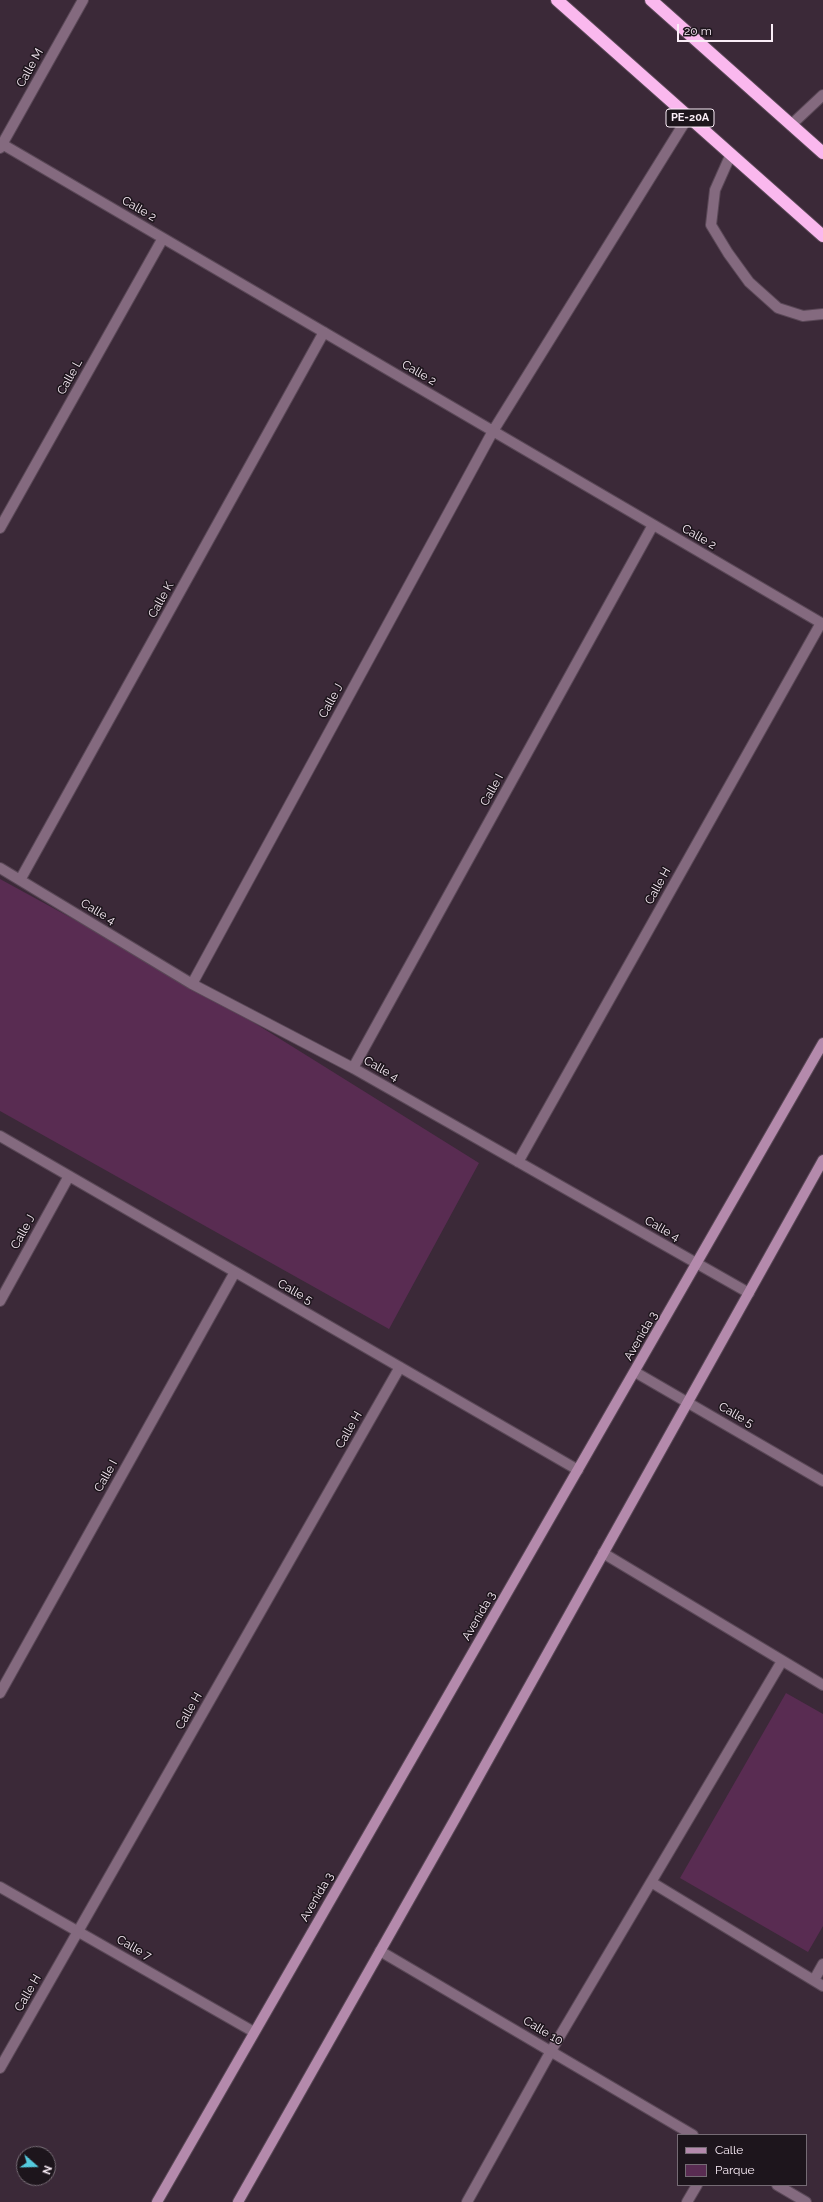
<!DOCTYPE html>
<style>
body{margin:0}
#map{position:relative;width:823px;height:2202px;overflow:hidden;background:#3b2938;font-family:Raleway,sans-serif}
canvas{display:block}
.legend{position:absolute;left:677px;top:2134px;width:130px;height:52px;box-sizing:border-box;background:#1d151c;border:1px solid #756b74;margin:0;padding:5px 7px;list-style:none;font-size:12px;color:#faedf7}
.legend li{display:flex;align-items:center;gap:8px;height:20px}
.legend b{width:20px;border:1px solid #756b74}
.north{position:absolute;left:16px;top:2146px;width:40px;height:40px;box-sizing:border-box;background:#1d151c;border:1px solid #756b74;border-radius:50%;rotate:110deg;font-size:11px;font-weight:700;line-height:16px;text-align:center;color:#faedf7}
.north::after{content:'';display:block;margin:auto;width:14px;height:18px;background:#54cadd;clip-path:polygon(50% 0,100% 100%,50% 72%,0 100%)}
.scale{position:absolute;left:677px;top:24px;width:96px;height:18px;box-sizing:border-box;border:2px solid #faedf7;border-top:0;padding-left:5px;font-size:12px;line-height:14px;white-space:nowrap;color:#faedf7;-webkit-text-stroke:3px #1d151c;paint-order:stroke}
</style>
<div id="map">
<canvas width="823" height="2202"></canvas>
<ul class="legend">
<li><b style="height:5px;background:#b48aac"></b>Calle</li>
<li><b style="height:11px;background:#592c52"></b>Parque</li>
</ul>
<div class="north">N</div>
<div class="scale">20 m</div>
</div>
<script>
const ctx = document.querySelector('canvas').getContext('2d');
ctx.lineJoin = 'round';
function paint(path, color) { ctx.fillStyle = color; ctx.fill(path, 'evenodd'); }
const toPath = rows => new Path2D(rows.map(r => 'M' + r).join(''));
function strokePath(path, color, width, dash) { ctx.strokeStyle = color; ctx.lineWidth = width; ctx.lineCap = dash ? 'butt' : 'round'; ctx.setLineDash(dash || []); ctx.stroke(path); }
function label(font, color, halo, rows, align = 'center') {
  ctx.font = font + ' Raleway,sans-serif'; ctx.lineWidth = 3; ctx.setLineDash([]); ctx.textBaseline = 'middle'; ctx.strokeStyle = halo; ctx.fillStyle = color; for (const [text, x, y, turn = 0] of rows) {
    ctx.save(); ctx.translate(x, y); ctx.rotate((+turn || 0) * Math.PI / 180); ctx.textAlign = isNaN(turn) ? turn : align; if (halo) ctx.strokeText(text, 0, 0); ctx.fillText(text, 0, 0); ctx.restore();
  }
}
paint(toPath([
 [0,879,192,984,479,1163,389,1329,0,1111],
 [786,1693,823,1714,823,1926,808,1952,680,1878]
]), '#592c52');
const lane = toPath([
 [791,125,823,95],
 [731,154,715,190,711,225,728,253,749,282,778,308,803,316,823,314]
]);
const street = toPath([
 [2,144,823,624],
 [0,148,83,0],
 [0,528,163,238],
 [0,868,192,984,353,1068,749,1293],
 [20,880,324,332],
 [192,984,493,431,688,117],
 [353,1068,653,525],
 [0,1136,578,1470],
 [518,1162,821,623],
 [0,1301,69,1176],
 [635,1372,823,1481],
 [603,1553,823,1685],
 [0,1693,235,1272],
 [651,1882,823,1986],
 [0,1887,254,2032],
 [380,1951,693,2135],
 [814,1980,823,1964],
 [0,2068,400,1367],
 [777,2185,806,2202],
 [467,2202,551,2051,782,1661],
 [687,2202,697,2185]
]);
const secondary = toPath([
 [157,2202,823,1043],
 [238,2202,455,1819,823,1160]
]);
const highway = toPath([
 [557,0,823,236],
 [651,0,823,153]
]);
strokePath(lane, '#5a4857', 12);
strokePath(street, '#5a4857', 12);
strokePath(secondary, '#5a4857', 12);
strokePath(highway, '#5a4857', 14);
strokePath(lane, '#846a7f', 10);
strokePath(street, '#846a7f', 10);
strokePath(secondary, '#b48aac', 10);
strokePath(highway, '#fab8ee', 12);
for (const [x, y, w] of [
 [690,118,48]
]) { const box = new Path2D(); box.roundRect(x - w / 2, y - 9, w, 18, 3); ctx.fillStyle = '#1d151c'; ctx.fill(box); strokePath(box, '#faedf7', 1); }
label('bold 11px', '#faedf7', null, [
 ["PE-20A",690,118]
]);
label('12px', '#faedf7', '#1d151c', [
 ["Calle M",30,68,-61],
 ["Calle 2",139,209,30],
 ["Calle 2",419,373,30],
 ["Calle L",70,377,-61],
 ["Calle 2",699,537,30],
 ["Calle K",161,600,-61],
 ["Calle J",331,701,-61],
 ["Calle I",492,790,-61],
 ["Calle H",658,886,-61],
 ["Calle 4",98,912,31],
 ["Calle 4",381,1069,30],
 ["Calle 4",662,1229,30],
 ["Calle J",23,1232,-61],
 ["Calle 5",295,1292,30],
 ["Avenida 3",641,1336,-60],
 ["Calle 5",736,1415,30],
 ["Calle H",349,1430,-60],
 ["Calle I",106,1476,-61],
 ["Avenida 3",479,1616,-60],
 ["Calle H",189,1711,-60],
 ["Avenida 3",317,1897,-60],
 ["Calle 7",134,1948,30],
 ["Calle H",28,1993,-60],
 ["Calle 10",543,2031,31]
]);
</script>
